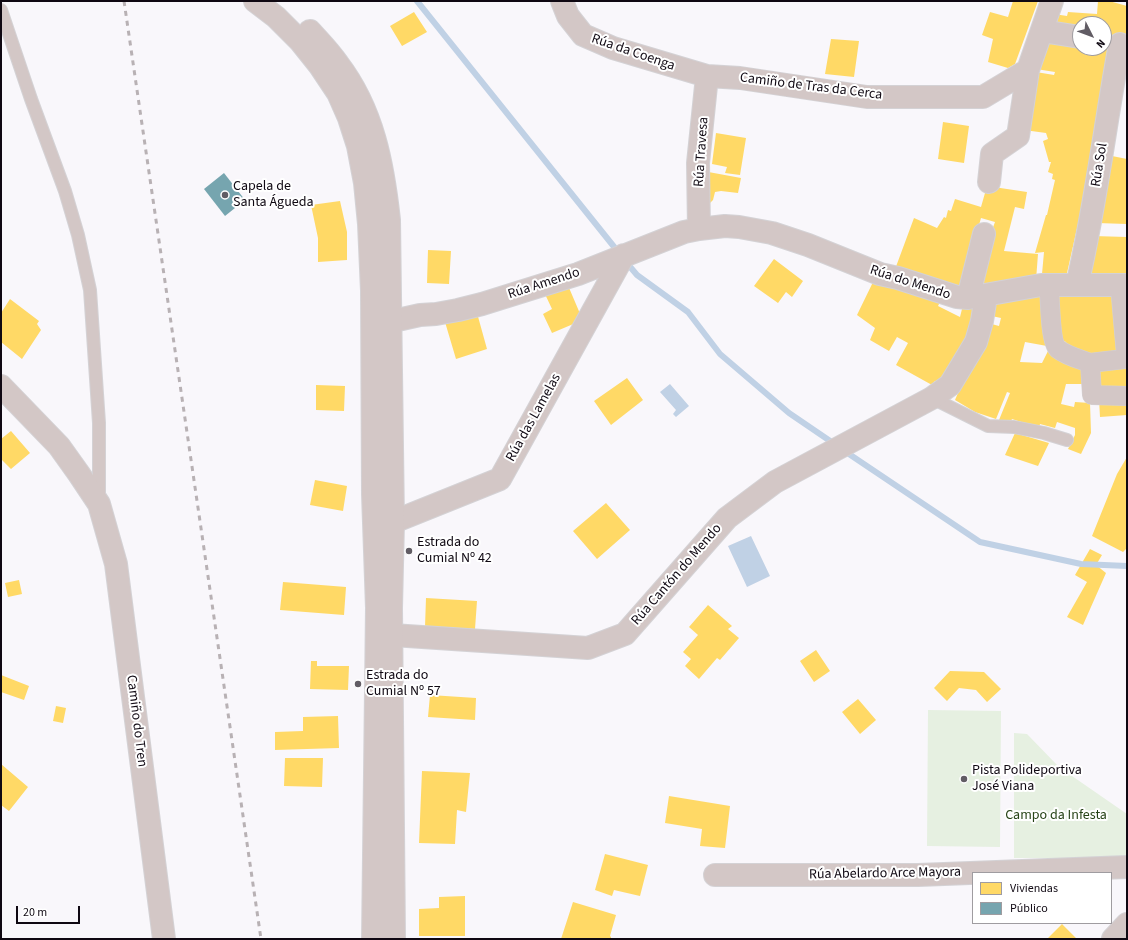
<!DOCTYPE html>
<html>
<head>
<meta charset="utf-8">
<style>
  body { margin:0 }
  #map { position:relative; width:1128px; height:940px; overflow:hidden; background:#f9f7fb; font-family:"Source Sans 3",sans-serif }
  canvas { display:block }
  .frame { position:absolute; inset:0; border:2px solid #0f0812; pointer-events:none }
  .legend { position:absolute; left:972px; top:872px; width:140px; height:52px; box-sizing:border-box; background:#fff; border:1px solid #9f9ca0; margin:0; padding:5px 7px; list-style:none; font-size:12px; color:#0f0812 }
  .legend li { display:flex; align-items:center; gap:8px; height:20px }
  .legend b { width:20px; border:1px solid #9f9ca0 }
  .north { position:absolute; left:1072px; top:16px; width:40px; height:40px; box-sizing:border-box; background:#fff; border:1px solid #9f9ca0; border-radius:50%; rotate:132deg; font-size:11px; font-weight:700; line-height:16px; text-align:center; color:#0f0812 }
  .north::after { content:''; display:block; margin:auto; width:14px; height:18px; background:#615c64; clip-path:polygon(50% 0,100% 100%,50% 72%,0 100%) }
  .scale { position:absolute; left:16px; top:906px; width:64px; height:18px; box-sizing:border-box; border:2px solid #0f0812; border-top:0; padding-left:5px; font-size:12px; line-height:14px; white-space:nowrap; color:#0f0812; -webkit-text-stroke:3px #fff; paint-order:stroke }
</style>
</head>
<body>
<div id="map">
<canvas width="1128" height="940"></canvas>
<div class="frame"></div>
<ul class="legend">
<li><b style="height:11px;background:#ffd966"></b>Viviendas</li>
<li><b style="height:11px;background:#76a5af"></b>Público</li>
</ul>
<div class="north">N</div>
<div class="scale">20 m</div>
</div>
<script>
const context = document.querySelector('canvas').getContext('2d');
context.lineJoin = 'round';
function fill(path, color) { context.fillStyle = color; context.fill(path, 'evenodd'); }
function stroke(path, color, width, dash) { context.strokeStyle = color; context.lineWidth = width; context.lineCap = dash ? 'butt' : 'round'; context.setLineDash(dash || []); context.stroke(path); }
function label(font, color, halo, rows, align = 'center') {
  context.font = font + ' "Source Sans 3",sans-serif'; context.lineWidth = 4; context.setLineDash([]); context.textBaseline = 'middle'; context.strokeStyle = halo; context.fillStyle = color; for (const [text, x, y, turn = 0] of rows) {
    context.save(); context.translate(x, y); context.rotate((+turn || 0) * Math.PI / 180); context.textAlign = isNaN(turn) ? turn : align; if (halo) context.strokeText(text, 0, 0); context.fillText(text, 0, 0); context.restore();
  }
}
fill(new Path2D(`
  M928,710L1001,711L1000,847L927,846Z
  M1014,733L1027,734L1059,767L1127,814V858H1014Z`), '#e6f0e1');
fill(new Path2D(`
  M670,384L689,406L676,417L673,414L676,410L660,392Z
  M751,536L770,576L747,587L728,546Z`), '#c0d1e5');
fill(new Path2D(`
  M1013,1H1038L1015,64L1008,68L988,62L993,39L982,35L990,12L1008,17Z
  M1098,1H1109L1127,6V38L1104,34V24H1080V31L1049,27L1054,14L1067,16L1068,12L1097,14Z
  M414,12L427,32L402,46L390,26Z
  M831,39L859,41L854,77L825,74Z
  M1046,40L1080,45V48H1108L1099,112L1082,206L1067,273L1064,276L1042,274L1044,252L1035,253L1046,215H1047L1055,180L1052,179L1053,174L1048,172L1051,162H1049L1043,141L1048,139L1046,133L1024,130L1036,72L1054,75L1055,72L1036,69Z
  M943,122L969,126L964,163L938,159Z
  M716,133L746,138L740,175L725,173L727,167L712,164Z
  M1107,155L1127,159V224L1097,223Z
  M703,171L741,178L738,193L721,191L715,192L713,200L705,208Z
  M987,186L1027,192L1024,209L1015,207L1004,251L1038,254L1036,280L973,288L984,252L995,222L981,218L973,246L957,292L894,272L914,218L937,228L944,217L946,218L948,210L951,211L955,199L981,207Z
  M340,201L347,232V260L318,262V238L311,205Z
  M1093,236L1127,237V282H1082Z
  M428,250L451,251L449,284L427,283Z
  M774,259L803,281L792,297L786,292L778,303L754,286Z
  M874,280L940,302L938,306L960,317L963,305L981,304L975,333L938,384L935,381L932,385L896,365L908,343L897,337L889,351L870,340L875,328L857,315Z
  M567,283L581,316L578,322L552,333L543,314L552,309L544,292Z
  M1054,287L1117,288L1121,354L1094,360L1068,352L1066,342L1063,341L1056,336Z
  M1047,289V346L1025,342L1020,362L1042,363L1048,351L1087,372L1088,384H1066L1061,404L1074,407L1075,402L1090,403L1091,433L1081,454L1068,449L1075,435V428L1057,422L1055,428L1040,424L1039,428L1012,419L1010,424L999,420L1010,393L1007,392L996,419L975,412L955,400L988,323L999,326L1001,318L987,315L991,297Z
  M10,299L39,321L37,324L41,330L22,359L1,342V313Z
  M477,313L487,349L456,359L445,322Z
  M1127,361V392L1094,390L1092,363Z
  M627,378L643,400L611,425L594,401Z
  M316,385L345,386L344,411L316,410Z
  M1127,398V415L1100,417L1099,399Z
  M11,431L30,453L11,469L2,460L1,461V439Z
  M1015,433L1049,443L1038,466L1005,455Z
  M1127,457V544L1126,549L1123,552L1092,536L1117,474Z
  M315,480L347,486L343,511L310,505Z
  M606,503L630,530L597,559L573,531Z
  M1090,549L1102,555L1096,565L1106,573L1083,625L1067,617L1087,582L1075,575Z
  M19,580L22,594L8,597L5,583Z
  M283,582L346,587L344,615L280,610Z
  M426,598L477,601L475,629L425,627Z
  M708,605L732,626L728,629L739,638L720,660L717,658L699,679L685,666L691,659L683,652L698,635L689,627Z
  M816,650L830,671L814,682L800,661Z
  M311,661H317V666H349L348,690L310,689Z
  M950,671L984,672L1001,689L987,702L976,690L959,688L947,701L934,688Z
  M1,675L29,686L24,700L1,692Z
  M430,695L476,698L475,720L428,717Z
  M858,699L876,720L860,734L842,712Z
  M56,706L66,708L63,723L53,721Z
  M338,716L339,748L275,750V732L303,731V717Z
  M285,758H323L322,787L284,786Z
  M1,764L28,787L9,811L1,805Z
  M422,771L470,773L466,812L457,810L455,844L419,843Z
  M669,796L730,806L725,848L700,846L702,829L665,823Z
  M605,854L648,865L640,896L614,890L612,896L595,890Z
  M465,896V936H419V909L439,908V897Z
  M573,902L616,915L610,936L611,937V939H561Z
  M1062,924L1077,939H1047Z`), '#ffd966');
fill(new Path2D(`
  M224,173L245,200L225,216L204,189Z`), '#76a5af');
stroke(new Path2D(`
  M417,1L619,253
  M626,262L637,275L688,312L720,354L789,413L836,445
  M843,450L980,542L1081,564L1127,566`), '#c0d1e5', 6);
const service = new Path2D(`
  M1,10L31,99L65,191L78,235L90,290L99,423V500
  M932,398L988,426L1014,427L1044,433L1067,440`);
const pedestrian = new Path2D(`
  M1049,285C1050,298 1050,342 1058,349C1067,356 1079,359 1090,363L1092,395L1127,396
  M1090,363L1124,359L1126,354L1120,285`);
const minor = new Path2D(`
  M562,1L568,16L583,35L613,48L707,76L740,78L867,97H983L1028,70L1052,1
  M1042,31L1080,37
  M989,182L992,154L1018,136L1028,70
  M699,229L698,163L707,76
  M1077,285C1096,205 1105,124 1120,44
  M968,298L984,234
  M384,323L420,315L436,314L458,310L482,304L578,274L684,232L699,229L725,226L739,227L772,233L808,245L880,274L898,278L957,297L968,298L1041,285H1127
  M1,386L59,446L79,474L99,504L116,564L164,939
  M393,522L500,479L624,255
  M392,635L588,648L625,634L727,518L775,482L932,398L950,385L976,342L982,321L986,296
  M715,875H918L1127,867
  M1113,939L1127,924`);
const tertiary = new Path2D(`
  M255,1L276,17L300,41L320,66L338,93L349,118L358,146L365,183L369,224L372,291L373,494L377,608L373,939
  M310,31C320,42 330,52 338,64C373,110 383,164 389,220L393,522L391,608L394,939`);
stroke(service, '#d4d2d5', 14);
stroke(pedestrian, '#d4d2d5', 20);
stroke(minor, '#d4d2d5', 24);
stroke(tertiary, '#d4d2d5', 24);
stroke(service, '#d3c7c6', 12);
stroke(pedestrian, '#d3c7c6', 19);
stroke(minor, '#d3c7c6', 22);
stroke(tertiary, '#d3c7c6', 22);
stroke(new Path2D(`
  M124,1L261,939`), '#b8b1b4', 3, [5, 5]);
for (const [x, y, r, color] of [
  [225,195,4,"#615c64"],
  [409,551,4,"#615c64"],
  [358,684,4,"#615c64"],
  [964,779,4,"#615c64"]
]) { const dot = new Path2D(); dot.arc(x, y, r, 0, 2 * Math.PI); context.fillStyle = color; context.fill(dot); stroke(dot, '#fff', 1.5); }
label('14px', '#0f0812', '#fff', [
  ["Rúa da Coenga",633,53,19],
  ["Camiño de Tras da Cerca",811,87,7],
  ["Rúa Travesa",702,152,-86],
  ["Rúa Sol",1100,165,-81],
  ["Rúa do Mendo",910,283,18],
  ["Rúa Amendo",544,284,-18],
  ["Rúa das Lamelas",534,418,-61],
  ["Rúa Cantón do Mendo",677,575,-49],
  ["Camiño do Tren",136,721,83],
  ["Rúa Abelardo Arce Mayora",885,874,-1]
]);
label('14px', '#0f0812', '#fff', [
  ["Capela de",233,187],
  ["Santa Águeda",233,203],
  ["Estrada do",417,543],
  ["Cumial Nº 42",417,559],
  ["Estrada do",366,676],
  ["Cumial Nº 57",366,692],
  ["Pista Polideportiva",972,771],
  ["José Viana",972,787]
], 'left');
label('14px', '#274317', '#fff', [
  ["Campo da Infesta",1056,816]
]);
</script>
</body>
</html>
